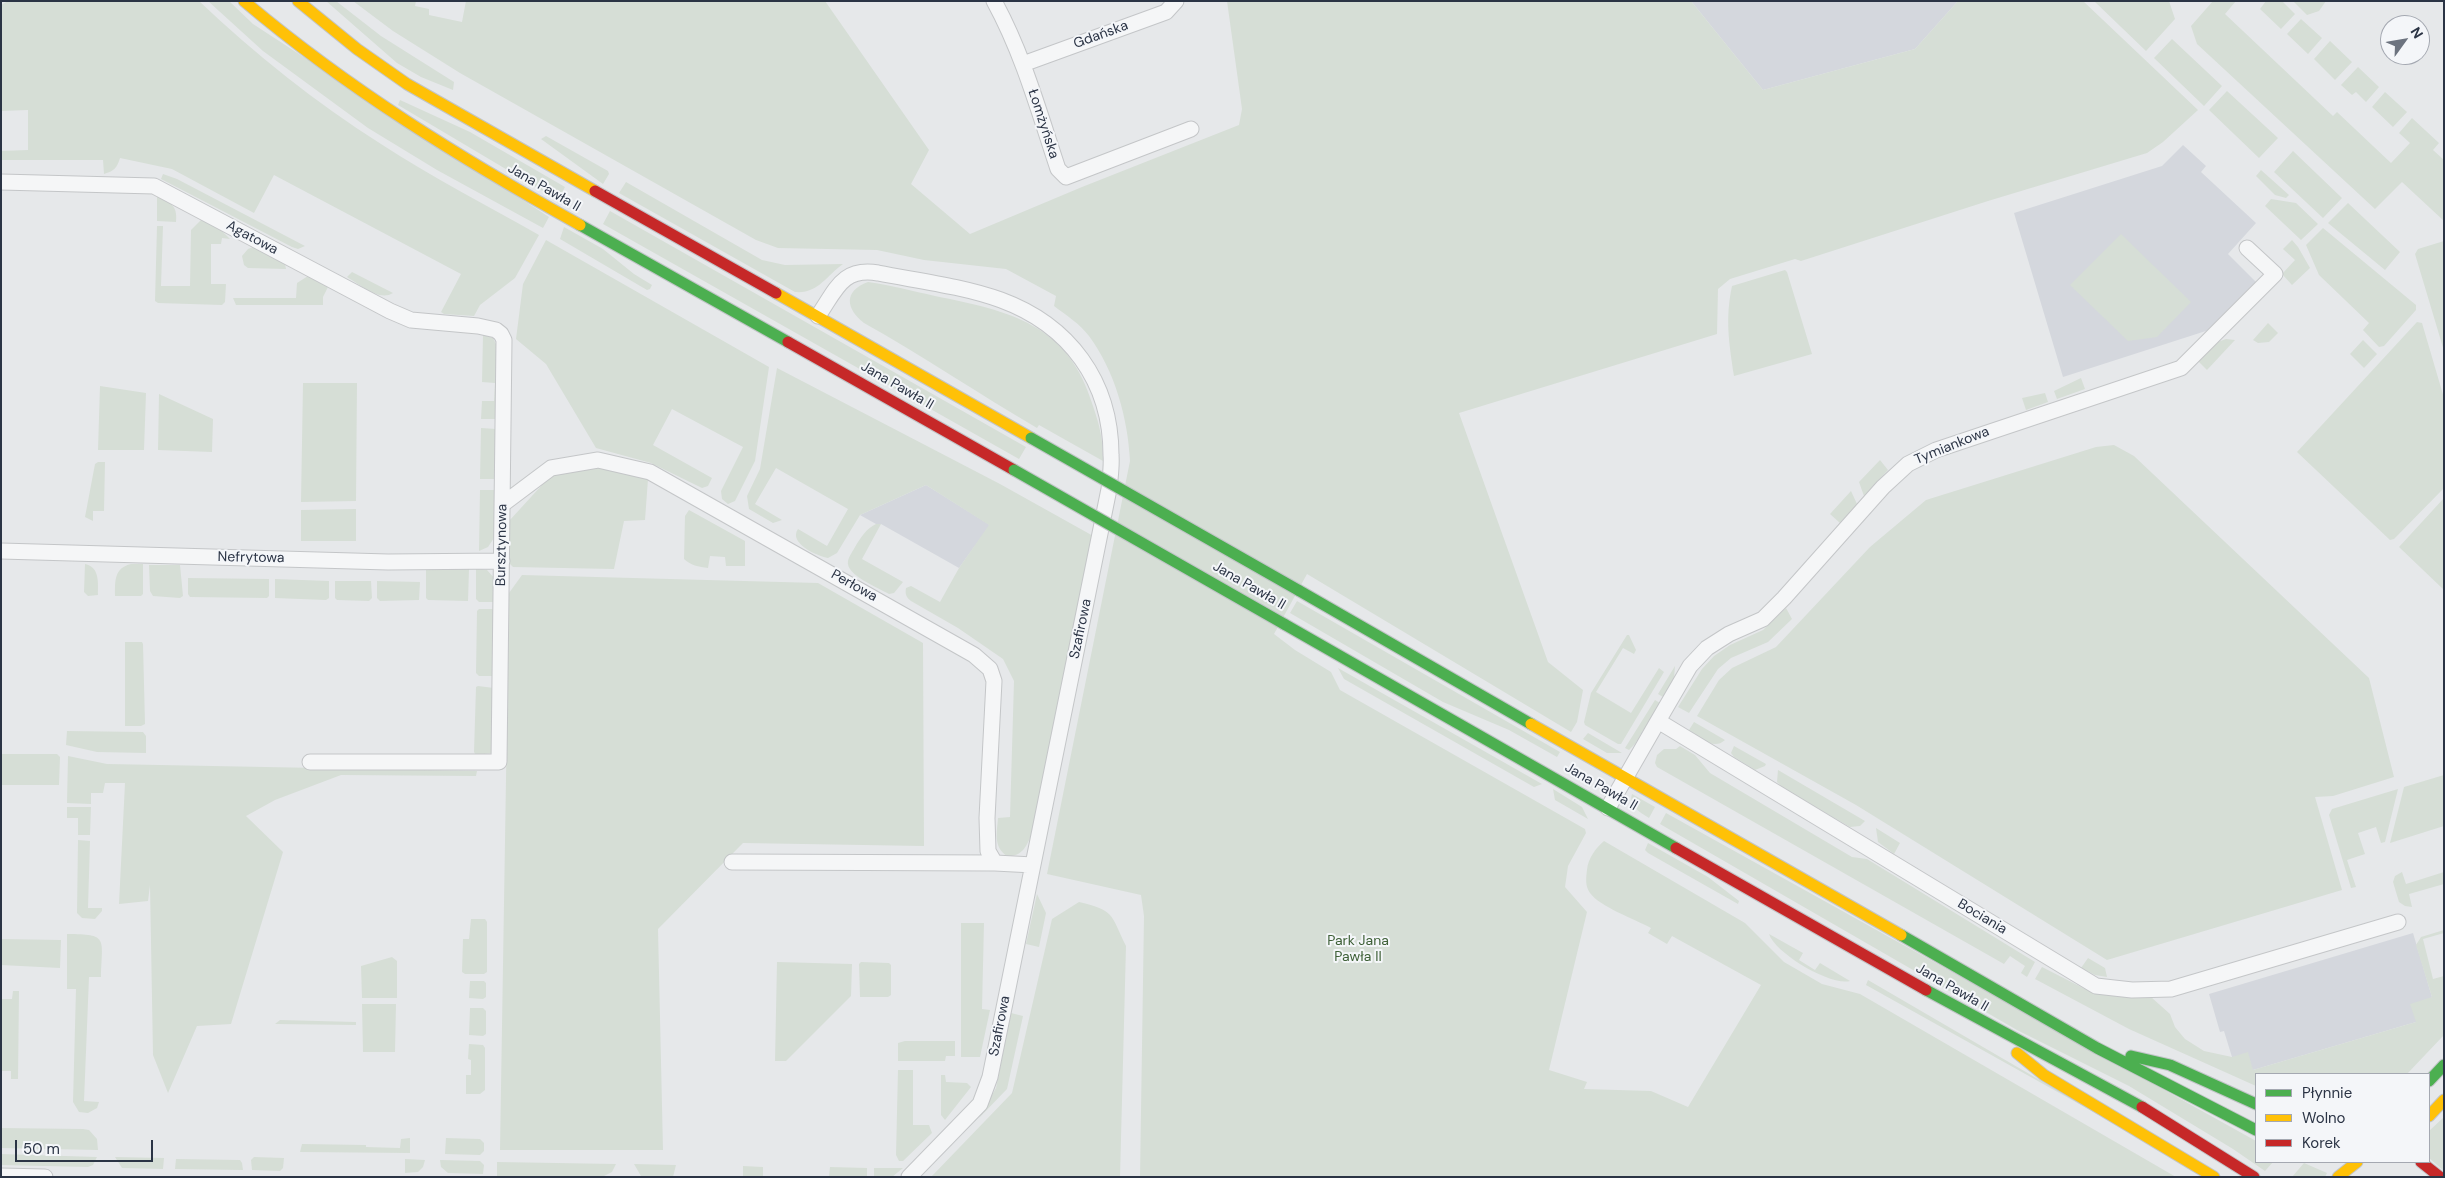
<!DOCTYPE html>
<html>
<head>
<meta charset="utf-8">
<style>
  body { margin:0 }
  #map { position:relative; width:2445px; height:1178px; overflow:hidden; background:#e6e8ea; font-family:"DM Sans",sans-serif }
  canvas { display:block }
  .frame { position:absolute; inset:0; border:2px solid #2b3445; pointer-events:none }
  .legend { position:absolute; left:2255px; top:1073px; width:175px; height:90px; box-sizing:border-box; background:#f4f6f9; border:1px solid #a4a8b1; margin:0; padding:6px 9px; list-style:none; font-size:15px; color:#2b3445 }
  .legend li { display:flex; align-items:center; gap:10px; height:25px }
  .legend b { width:25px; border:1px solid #a4a8b1 }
  .north { position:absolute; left:2380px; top:15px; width:50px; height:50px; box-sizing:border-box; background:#f4f6f9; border:1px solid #a4a8b1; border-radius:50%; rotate:58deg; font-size:14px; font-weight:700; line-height:20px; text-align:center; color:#2b3445 }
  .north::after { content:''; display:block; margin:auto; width:18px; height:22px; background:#6c737f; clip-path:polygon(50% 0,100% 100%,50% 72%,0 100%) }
  .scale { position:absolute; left:15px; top:1140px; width:138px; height:22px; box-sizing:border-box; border:2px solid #2b3445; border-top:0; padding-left:6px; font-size:15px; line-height:18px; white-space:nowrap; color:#2b3445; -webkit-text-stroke:4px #f4f6f9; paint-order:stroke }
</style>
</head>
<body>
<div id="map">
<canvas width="2445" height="1178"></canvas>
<div class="frame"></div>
<ul class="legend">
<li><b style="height:6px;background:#4caf50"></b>Płynnie</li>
<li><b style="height:6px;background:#ffc107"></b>Wolno</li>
<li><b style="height:6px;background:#c62828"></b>Korek</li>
</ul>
<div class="north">N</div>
<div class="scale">50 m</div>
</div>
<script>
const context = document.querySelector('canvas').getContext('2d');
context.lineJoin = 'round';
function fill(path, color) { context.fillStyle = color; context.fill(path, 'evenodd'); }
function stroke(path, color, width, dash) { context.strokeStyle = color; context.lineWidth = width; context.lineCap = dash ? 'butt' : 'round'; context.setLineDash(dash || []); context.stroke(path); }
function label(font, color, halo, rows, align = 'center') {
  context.font = font + ' "DM Sans",sans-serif'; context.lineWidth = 4; context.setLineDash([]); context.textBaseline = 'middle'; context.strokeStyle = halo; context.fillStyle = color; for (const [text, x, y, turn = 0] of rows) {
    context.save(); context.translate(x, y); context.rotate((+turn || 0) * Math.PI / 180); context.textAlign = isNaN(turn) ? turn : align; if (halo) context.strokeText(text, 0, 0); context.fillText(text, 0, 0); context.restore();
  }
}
fill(new Path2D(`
  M1691,1H1958L1915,49L1763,90Z
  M2183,145L2206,166L2201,172L2256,223L2228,254L2257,283L2212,329L2063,377L2014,213L2162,166Z
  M926,485L990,525L959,568L881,524H876L860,515Z
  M2413,933L2432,997L2416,1022L2253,1070L2232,1057L2224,1031L2220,1032L2209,994Z`), '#d4d7dd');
fill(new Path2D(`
  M8,1H199C255,54 316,103 381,144C432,177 486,205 539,235L515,278L480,305L474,316L444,314L441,312L461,274L274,175L254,213L172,169L120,158C117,168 114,171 104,174L103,160H1V151L28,150V110L1,111V5Z
  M208,1H229L253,24L549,217L543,228L437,170L368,128L263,51Z
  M326,1H336L381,36L454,82L453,90L421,77L397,63Z
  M353,1H416L415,6L429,9V15L462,22L466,1H825L929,150L911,184L970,234L1082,187L1239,125L1242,109L1227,1H1691L1763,90L1915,49L1958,1H2083L2198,110L2163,142L2147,153L1988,201L1801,261L1795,259L1730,279L1718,289L1717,334L1459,413L1548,662L1583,690L1577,722L1571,732L1307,574L1274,634L1295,650L1331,672L1340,690L1585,829L1586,833L1568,866L1565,887L1587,912L1549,1070L1587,1082L1584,1089L1651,1091L1688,1107L1761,985L1672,936L1667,944L1648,933L1651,928C1635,919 1600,907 1590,893C1585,886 1586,878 1587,870C1588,858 1596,848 1604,841L1745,923L1784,962L1822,984L1860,994L2176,1177H1140L1144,916L1141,895L1047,874L1130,461C1128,419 1115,371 1089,336C1080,324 1066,315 1054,306L1056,296L1006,269L924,260L877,250L778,248L756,240L460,73L393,31Z
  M2094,1H2169L2175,19L2146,51Z
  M2213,1H2236L2225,14L2333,116L2337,112L2391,163L2410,143L2399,133L2412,118L2439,143L2433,150L2444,160V221L2402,182L2375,209L2197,44L2191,26Z
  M2266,1H2282L2295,14L2281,29L2260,9Z
  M2293,1H2326L2319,11L2307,15Z
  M2301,19L2322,38L2308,54L2287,34Z
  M2172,39L2222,86L2204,106L2154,58Z
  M2330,41L2352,62L2335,80L2314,59Z
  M2358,67L2379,87L2366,102L2356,92L2352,95L2341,85Z
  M2227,91L2278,138L2259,158L2209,110Z
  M2385,92L2407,112L2393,127L2372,107Z
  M400,100L470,132L565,187L558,200L398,105Z
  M546,136L608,171L609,174L603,184L541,139Z
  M2293,151L2342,198L2323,218L2274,172Z
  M2261,170L2289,195L2286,198L2275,195L2256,176Z
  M163,174L177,179L305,246L298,249L292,247L161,179Z
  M626,182L762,260L785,265L843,264C826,276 818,294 795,292L619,193Z
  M157,195C170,203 178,205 176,222L157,221Z
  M2271,199L2296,203L2318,224L2301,240L2265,206Z
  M2348,203L2400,252L2385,270L2328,223Z
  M610,211L1026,447L1019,459L603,224Z
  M201,220L221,230L230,239L222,238L221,244H211V284H226L225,302L222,305L158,303L155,301L157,226H163L161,286H190L191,230Z
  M564,227L603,249L634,274L652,285L650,289L647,290L560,239Z
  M2323,228L2416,305V310L2384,346L2379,347L2363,330L2369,323L2319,275L2306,245Z
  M2121,234L2191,302L2157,337L2128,341L2070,285Z
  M546,240L769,367L755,461L735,501L728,504L722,499L721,491L743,447L672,409L653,445L712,478L708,486L702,488L651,463L596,448L546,364L516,339L523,284Z
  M2292,240L2298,247L2310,268L2292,285L2282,274L2295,260L2283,249Z
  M2444,241V351L2415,254L2418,249Z
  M253,247L285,264L286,269L248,268L244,265L242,256L248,249Z
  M1785,270L1787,272L1812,354L1734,376C1729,343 1725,319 1732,286Z
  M352,272L393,293C379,302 359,284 347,277Z
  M308,276L328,287L323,297V305H236L233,298H296L297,283Z
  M868,282C890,285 913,291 935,296C1010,311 1069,324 1093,406C1100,427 1103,439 1103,461L1039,425L1037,428C979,394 923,356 864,323C846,309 843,291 868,282Z
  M2417,322L2422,323L2444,398V488L2394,539L2390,540L2297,452Z
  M2268,323L2278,333L2269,342L2258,343L2253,340Z
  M483,335L493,338L498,348L496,419H481L482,401H494L495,383L482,382Z
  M2226,339L2235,340L2207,370L2198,361L2215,343Z
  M2363,340L2377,354L2364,368L2350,354Z
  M777,368L1000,484L1095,537L1032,833C1027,846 1022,857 1007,856C993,847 997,832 998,818L1010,817L1014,681L1003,659L958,628L911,601C906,597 905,594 906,588L911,586L940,602L959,568L989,525L926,485L860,515L837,553L828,558C817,556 788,543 798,529L827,546L848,509L776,468L755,504L782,520L773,523L749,509L747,496L760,469Z
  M2081,378L2085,389L2057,399L2054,391Z
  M303,383H357L356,501L301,502Z
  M100,386L146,393L144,450H98Z
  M2045,393L2048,402L2026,410L2022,398Z
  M159,394L213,419L212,452L158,450Z
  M481,428L496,429L495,479H480Z
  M2114,445L2134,456L2369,678L2394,777L2333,796L2315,797L2342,890L2107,960L1856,805L1697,716L1719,680L1732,668L1776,647L1870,547L1926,500L2096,447Z
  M1880,460L1888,470L1864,496L1859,482Z
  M98,462H105L104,511H93V521L85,517L95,464Z
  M600,466L648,479L645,520L624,521L614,569L513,567L508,562L509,521L553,473Z
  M480,490H495L494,538L488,547L479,551Z
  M1851,491L1857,504L1840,523L1830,514Z
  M2444,498V590L2399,547Z
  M356,509V541H301V510Z
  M689,510L745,541V566H726L725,557L710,556L708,568C699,567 690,565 684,559L685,516Z
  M876,524H881L862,559L903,582L894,593L889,594C879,588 845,575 848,561C849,556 853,551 855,547C861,537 866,529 876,524Z
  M85,564C100,567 98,583 98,595L88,596L84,592Z
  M131,564H143V594L141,596H115C115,581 114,568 131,564Z
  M149,565H180L183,596L180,598L153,596L150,591Z
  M426,569H469L468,601L428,600L426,598Z
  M476,569L487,570L496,580V598L493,602H479L476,599Z
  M522,575L818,583L923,643L924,846L743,843L658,929L663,1150H500L509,593Z
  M188,578L269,579V596L267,598L190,597L188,594Z
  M275,579L329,581V598L326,600L275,598Z
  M335,581H371L372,598L369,601L337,600L335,598Z
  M377,581L420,582L419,600L380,601L377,598Z
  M1297,601L1560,752L1557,757L1509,730L1443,702L1290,613Z
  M1786,608L1792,619L1768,642L1731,658L1718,669L1689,713L1678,707L1702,669L1714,656L1730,645L1763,630Z
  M479,609H492L495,611V673L492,676H479L476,673L477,611Z
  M1627,635H1629L1636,650L1634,654L1623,648L1596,692L1631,713L1659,668L1664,672L1621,744H1618L1585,725L1584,722L1591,693Z
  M125,642H142L143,644L145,724L141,726H125Z
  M1675,666L1674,679L1663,697L1658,694Z
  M1338,668L1542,784L1534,787L1344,679Z
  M478,686L494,688L493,753L476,755L474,752L476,687Z
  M1655,700L1660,703L1635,744L1629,750L1625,748Z
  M1694,722L1725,740C1713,751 1700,737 1689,730Z
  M67,731L143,732L146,736V753L97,752L66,745Z
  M1588,733L1622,753H1607L1583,739Z
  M1680,746L1695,755L1710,773L1852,857L1867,859L2035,962L2027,977L2021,973L2025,966L2010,956L2004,964L1657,767L1655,763L1657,755L1664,749H1676Z
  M1734,746L1766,764L1765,766L1755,770L1734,757L1731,753Z
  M1,754H57L60,757L59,785H1Z
  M68,756L107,764L477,771L476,776L341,775L275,800L246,816L283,852L231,1024L197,1026L168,1093L153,1055L150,885L148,901L119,904L125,783H105L103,793H91V804L67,803Z
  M1778,770L1865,821L1860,826L1850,827L1783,788L1777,782Z
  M2444,775V826L2390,843L2404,787Z
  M1553,789L1582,807L1588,819L1555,800Z
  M2398,789L2385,842L2381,843L2376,827L2358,833L2365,854L2347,860L2356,887L2351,888L2329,815L2332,809Z
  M1632,794L1655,807L1649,818C1640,812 1628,806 1632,794Z
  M67,807H91L90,835H78V818H67Z
  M1666,813L2256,1141V1162H2273L2265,1171L2233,1149L2129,1086L2017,1030L1660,824Z
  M1876,828L1900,843L1894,854L1878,842Z
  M78,840L90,841L88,908H102V911L95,919L82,918L77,913Z
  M1648,843L1708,877L1739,901L1738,904L1648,853L1645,850Z
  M2402,872L2406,884L2444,872V884L2409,894L2412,907L2405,906L2399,902L2393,882L2395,876Z
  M1037,894L1046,913L1039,947L1026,944Z
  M1079,902C1115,911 1110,913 1126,946L1120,1177H931L1012,1093L1052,919Z
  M471,919H485L487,922V972L484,974H465L462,972L463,939H469Z
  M961,923H984L982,1009L990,1010L980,1057H961Z
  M2444,930V933L2423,939L2433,979L2444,976V1035L2407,1074H2256V1086L2129,1029L2035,979L2042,967L2089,991L2120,997H2151L2170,1014L2175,1027L2185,1039L2204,1051L2232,1057L2248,1052L2253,1070L2416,1022L2410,1004L2432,997L2416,945L2421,937Z
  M67,934C109,934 102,938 101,977H89L84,1101L99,1102L97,1108L88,1113L79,1112L73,1102L76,989H67Z
  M1769,934L1803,953L1799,960L1815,970L1820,963L1850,981C1830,986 1775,953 1769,934Z
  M1,939L61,940L60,968L1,965Z
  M392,957L397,961V998H362L361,966Z
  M2088,958L2105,968L2107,977L2095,975L2081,968Z
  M777,962L852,964L851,996L786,1061H775Z
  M861,962L889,963L891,965V995L888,997H860L859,964Z
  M1868,980L2122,1128L1866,985Z
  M470,981H484L486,983V997L483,999L469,998Z
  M13,991H19L18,1079H11V1071H1V999H12Z
  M362,1004H396L395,1052H363Z
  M470,1008H483L486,1011V1034L483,1036L469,1035Z
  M1011,1013L1023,1016L1007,1089L979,1118L996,1088Z
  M280,1020L356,1022V1025L275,1024Z
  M905,1041H955V1056H946L945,1061H898V1043Z
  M469,1044L483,1045L485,1048V1090L480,1094H466V1075H471V1060L468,1059Z
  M898,1070H913V1125H929L932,1133L903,1161H899L896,1155Z
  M941,1075H945L946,1082L967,1083L971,1087L945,1120L941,1115Z
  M2444,1117V1171L2429,1158V1131Z
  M1,1128L83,1129L89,1130L97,1139L98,1150L1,1148Z
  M410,1138V1153L300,1152L302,1144L366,1145V1147L400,1148L401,1139Z
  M446,1138L480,1139L484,1143V1151L480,1155L445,1154Z
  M1,1154L97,1157L93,1165L88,1167L1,1165Z
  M115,1157L164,1158L163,1169L122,1168Z
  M254,1157L284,1158L283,1168L280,1171L252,1170L251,1160Z
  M176,1159L240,1160L242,1163L243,1170L175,1169Z
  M405,1159L425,1160L423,1167L418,1172L405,1173Z
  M440,1160L480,1161L484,1165L483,1174L448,1173L441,1167Z
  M497,1162L616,1164L612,1172L604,1176H497Z
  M2304,1163L2327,1173L2325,1177H2292Z
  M634,1164L676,1165L673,1177L641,1176Z
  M743,1166L763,1167V1177H743Z
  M830,1167L867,1168V1177H829Z
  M874,1168H903L892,1177H874Z`), '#d6ded6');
const street = new Path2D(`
  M994,1C1023,54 1039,112 1058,169L1066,177L1191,129
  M1023,64L1166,12L1176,1
  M1,182L154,186L390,311L411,320L478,326L496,330L501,334L504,340L499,762H310
  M818,316C836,290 842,267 878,273C919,281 962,286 1001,300C1069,325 1111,381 1111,455C1112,466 1110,478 1109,489L990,1077L980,1104L909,1177
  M503,504L551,468L598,460L650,472L974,655L990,669L994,681L987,818L988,851L995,863L1033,865
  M1,551L388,562L502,561
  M1658,721L1690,666L1707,648L1729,634L1763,619L1784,598L1883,487L1908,464L1936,450L2181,368L2275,274L2247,248
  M1608,808L1658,721L2096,986L2132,990L2171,989L2398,922
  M732,862L995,863
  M1,1176L45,1177`);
const fast = new Path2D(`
  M580,225L788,342
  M1298,590L1531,724
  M1284,624L1676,848
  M1901,935L2097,1048L2256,1130
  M1926,990L2142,1107
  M2131,1056L2170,1065L2256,1104
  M2429,1081L2444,1065`);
const slow = new Path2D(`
  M244,1C348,89 462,159 580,225
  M298,1L357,49L407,84L595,191
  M776,293L1031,438
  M1531,724L1901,935
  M2017,1053L2044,1075L2214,1177
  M2429,1116L2444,1100
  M2338,1177L2357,1162`);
const jam = new Path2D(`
  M595,191L776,293
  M788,342L1014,470
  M1676,848L1926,990
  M2142,1107L2254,1177
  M2421,1162L2440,1177`);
stroke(street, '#c4c6c8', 17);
stroke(fast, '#c2c5c8', 13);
stroke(slow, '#c2c5c8', 13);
stroke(jam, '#c2c5c8', 13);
stroke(street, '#f5f6f7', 15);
stroke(fast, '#4caf50', 11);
stroke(slow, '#ffc107', 11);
stroke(jam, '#c62828', 11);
const fastBridge = new Path2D(`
  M1031,438L1298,590
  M1014,470L1284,624`);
stroke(fastBridge, '#c2c5c8', 13, []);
stroke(fastBridge, '#4caf50', 11);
label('14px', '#2b3445', '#f4f6f9', [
  ["Gdańska",1101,35,-20],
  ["Łomżyńska",1043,124,72],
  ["Jana Pawła II",544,188,30],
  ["Agatowa",252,238,28],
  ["Jana Pawła II",897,386,30],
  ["Tymiankowa",1952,446,-22],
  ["Bursztynowa",502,545,-89],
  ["Nefrytowa",251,558,1],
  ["Perłowa",854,586,29],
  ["Jana Pawła II",1249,586,30],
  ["Szafirowa",1081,629,-78],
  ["Jana Pawła II",1601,787,30],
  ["Bociania",1982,917,31],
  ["Jana Pawła II",1952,988,30],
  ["Szafirowa",1000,1026,-79]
]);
label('14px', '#3f6138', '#f4f6f9', [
  ["Park Jana",1358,941],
  ["Pawła II",1358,957]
]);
</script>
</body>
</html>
